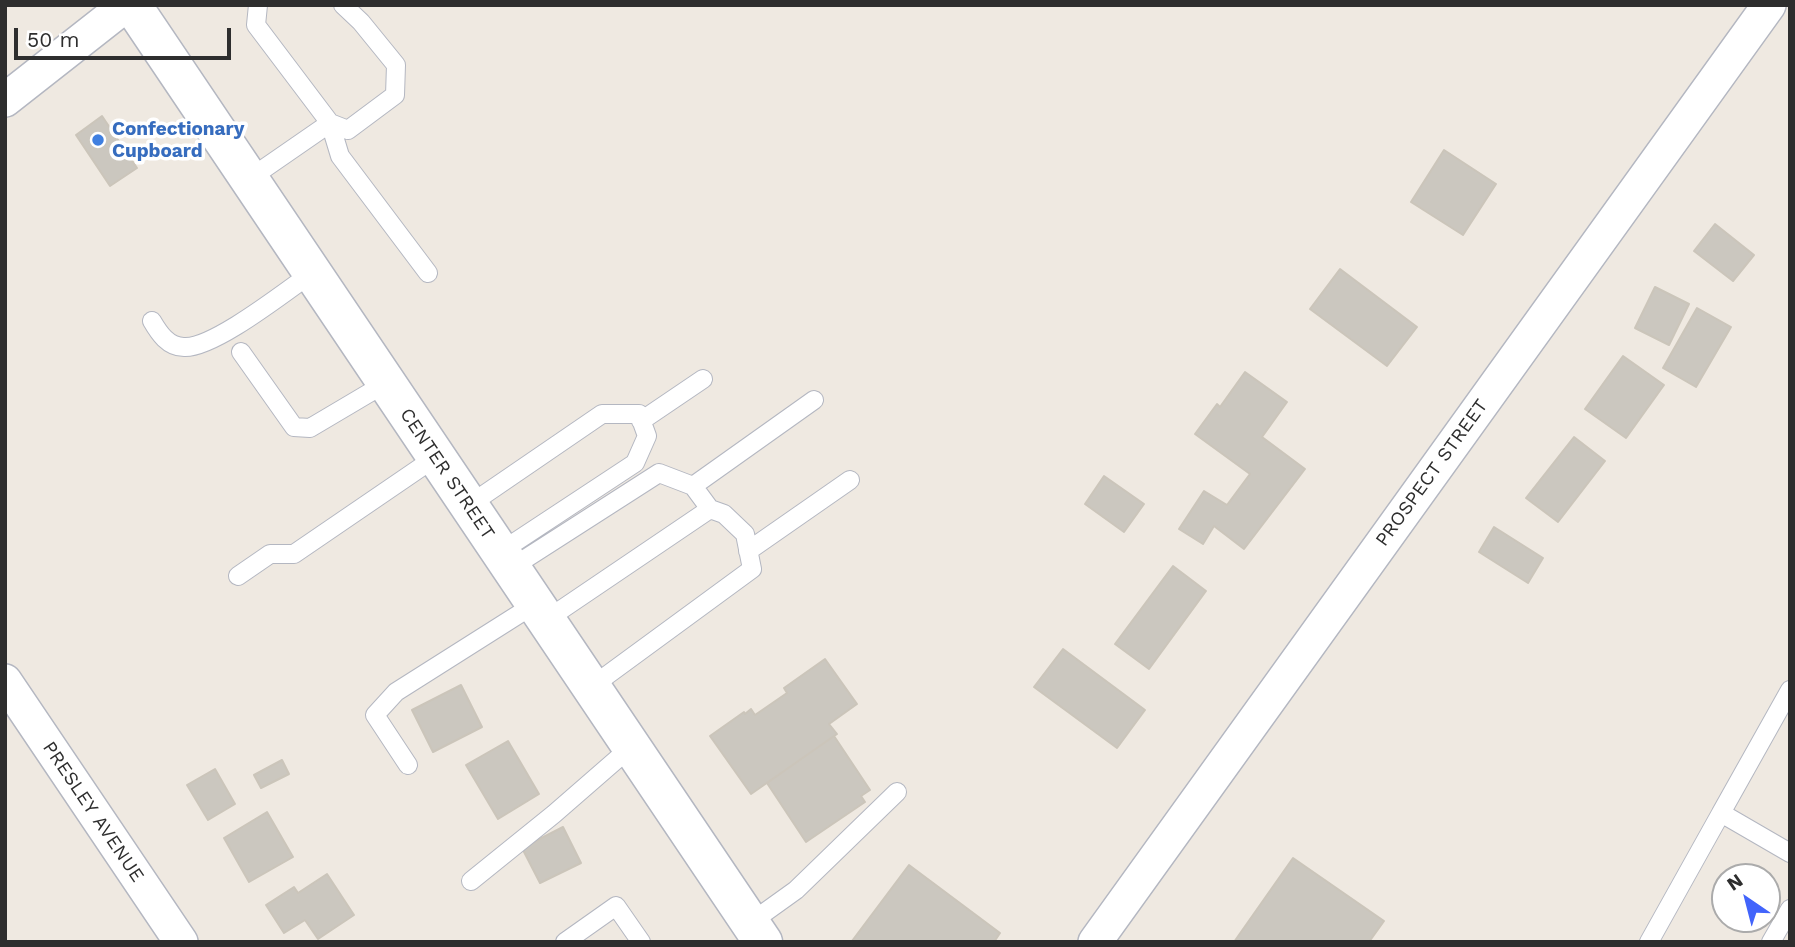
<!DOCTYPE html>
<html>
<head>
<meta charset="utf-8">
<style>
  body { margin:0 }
  #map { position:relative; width:1795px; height:947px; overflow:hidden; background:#efe9e1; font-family:"Work Sans",sans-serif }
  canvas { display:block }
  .frame { position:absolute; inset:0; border:7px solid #2e2e2e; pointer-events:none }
  .north { position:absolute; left:1711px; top:863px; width:70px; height:70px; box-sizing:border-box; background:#fff; border:2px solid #ababab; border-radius:50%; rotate:325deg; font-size:19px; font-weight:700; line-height:28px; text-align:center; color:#2e2e2e }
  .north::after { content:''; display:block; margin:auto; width:24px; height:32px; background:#4264fb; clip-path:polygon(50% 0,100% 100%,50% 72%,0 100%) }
  .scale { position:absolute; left:14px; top:28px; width:217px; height:32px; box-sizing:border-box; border:4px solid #2e2e2e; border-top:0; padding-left:9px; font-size:21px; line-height:24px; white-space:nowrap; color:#2e2e2e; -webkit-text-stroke:5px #fff; paint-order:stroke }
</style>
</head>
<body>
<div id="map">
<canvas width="1795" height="947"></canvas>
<div class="frame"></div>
<div class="north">N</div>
<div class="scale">50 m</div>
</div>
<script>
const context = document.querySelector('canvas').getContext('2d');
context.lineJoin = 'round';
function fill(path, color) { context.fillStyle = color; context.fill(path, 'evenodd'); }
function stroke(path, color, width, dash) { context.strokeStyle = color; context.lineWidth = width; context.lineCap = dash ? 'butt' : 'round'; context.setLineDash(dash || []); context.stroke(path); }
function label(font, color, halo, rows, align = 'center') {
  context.font = font + ' "Work Sans",sans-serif'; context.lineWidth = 7; context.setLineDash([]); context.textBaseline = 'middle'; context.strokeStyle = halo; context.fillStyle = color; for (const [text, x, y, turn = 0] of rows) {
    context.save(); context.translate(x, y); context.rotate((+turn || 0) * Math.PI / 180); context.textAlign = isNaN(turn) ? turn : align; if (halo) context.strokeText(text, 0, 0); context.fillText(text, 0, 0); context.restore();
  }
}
const building = new Path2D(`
  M102,116L137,168L110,186L76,135Z
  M1444,150L1496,184L1463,235L1411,202Z
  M1715,224L1754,255L1733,281L1694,251Z
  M1340,269L1417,327L1387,366L1310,309Z
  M1655,287L1689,304L1669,345L1635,328Z
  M1697,308L1731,327L1696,387L1663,368Z
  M1623,356L1664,385L1626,438L1585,409Z
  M1245,372L1287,402L1262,437L1305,469L1244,549L1214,526L1203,544L1179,529L1204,491L1227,505L1250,474L1195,434L1217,404L1220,407Z
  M1574,437L1605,461L1558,522L1526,498Z
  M1104,476L1144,504L1124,532L1085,504Z
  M1494,527L1543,558L1528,583L1479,552Z
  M1173,566L1206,591L1149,669L1115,644Z
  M1063,649L1145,710L1117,748L1034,687Z
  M825,659L857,704L829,724L837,734L751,794L710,736L744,712L745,714L751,709L755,715L787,693L784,688Z
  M461,685L482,727L433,752L412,710Z
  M834,736L870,790L861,796L865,802L806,842L767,783Z
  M508,741L539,794L498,819L466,765Z
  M282,760L289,774L261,788L254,775Z
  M215,769L235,804L208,820L187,785Z
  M267,812L293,857L249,882L224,838Z
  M563,827L581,863L540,883L522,848Z
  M1293,858L1384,921L1369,942H1234Z
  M909,865L1000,933L994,942L852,941Z
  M327,874L354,915L318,939L305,920L284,933L266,905L294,887L298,893Z`);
fill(building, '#cbc7bf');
stroke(building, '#cbc5ba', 2);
const lane = new Path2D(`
  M258,5L256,25L330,123L340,156L428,273
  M330,123L348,130L395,95L396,65L361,22L343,5
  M249,179L330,123
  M152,321C159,333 168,347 184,347C213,349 286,291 312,273
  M241,352L294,427L310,428L386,383
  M641,421L703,379
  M693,486L814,400
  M469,505L602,414H639L647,436L635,463L500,552
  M748,551L850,480
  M511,568L659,473L693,486L710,509L724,514L745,534L752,569L591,687
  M238,576L270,554H294L436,457
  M546,620L710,509
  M1790,690L1721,813L1790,853
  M408,765L375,715L396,692L535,604
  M471,881L554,814L631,747
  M750,923L796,890L897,792
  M565,942L616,906L641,942
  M1649,942L1721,813
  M1771,942L1790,909`);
const street = new Path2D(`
  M5,100L126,5
  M5,681L181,942
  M1095,942L1769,5`);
const secondary = new Path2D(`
  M132,5L763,942`);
stroke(lane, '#b4b7c1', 20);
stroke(street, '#b4b7c1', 36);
stroke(secondary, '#b4b7c1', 41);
stroke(lane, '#fff', 18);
stroke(street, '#fff', 33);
stroke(secondary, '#fff', 38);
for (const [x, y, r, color] of [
  [98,140,7,"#3f7fe0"]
]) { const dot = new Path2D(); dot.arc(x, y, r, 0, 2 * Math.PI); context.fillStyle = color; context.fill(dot); stroke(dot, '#fff', 2.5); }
label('bold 19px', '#366cbe', '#fff', [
  ["Confectionary",112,129],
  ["Cupboard",112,151]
], 'left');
label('19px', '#2e2e2e', '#fff', [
  ["PROSPECT STREET",1432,473,-54],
  ["CENTER STREET",447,474,56],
  ["PRESLEY AVENUE",93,812,56]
]);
</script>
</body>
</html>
